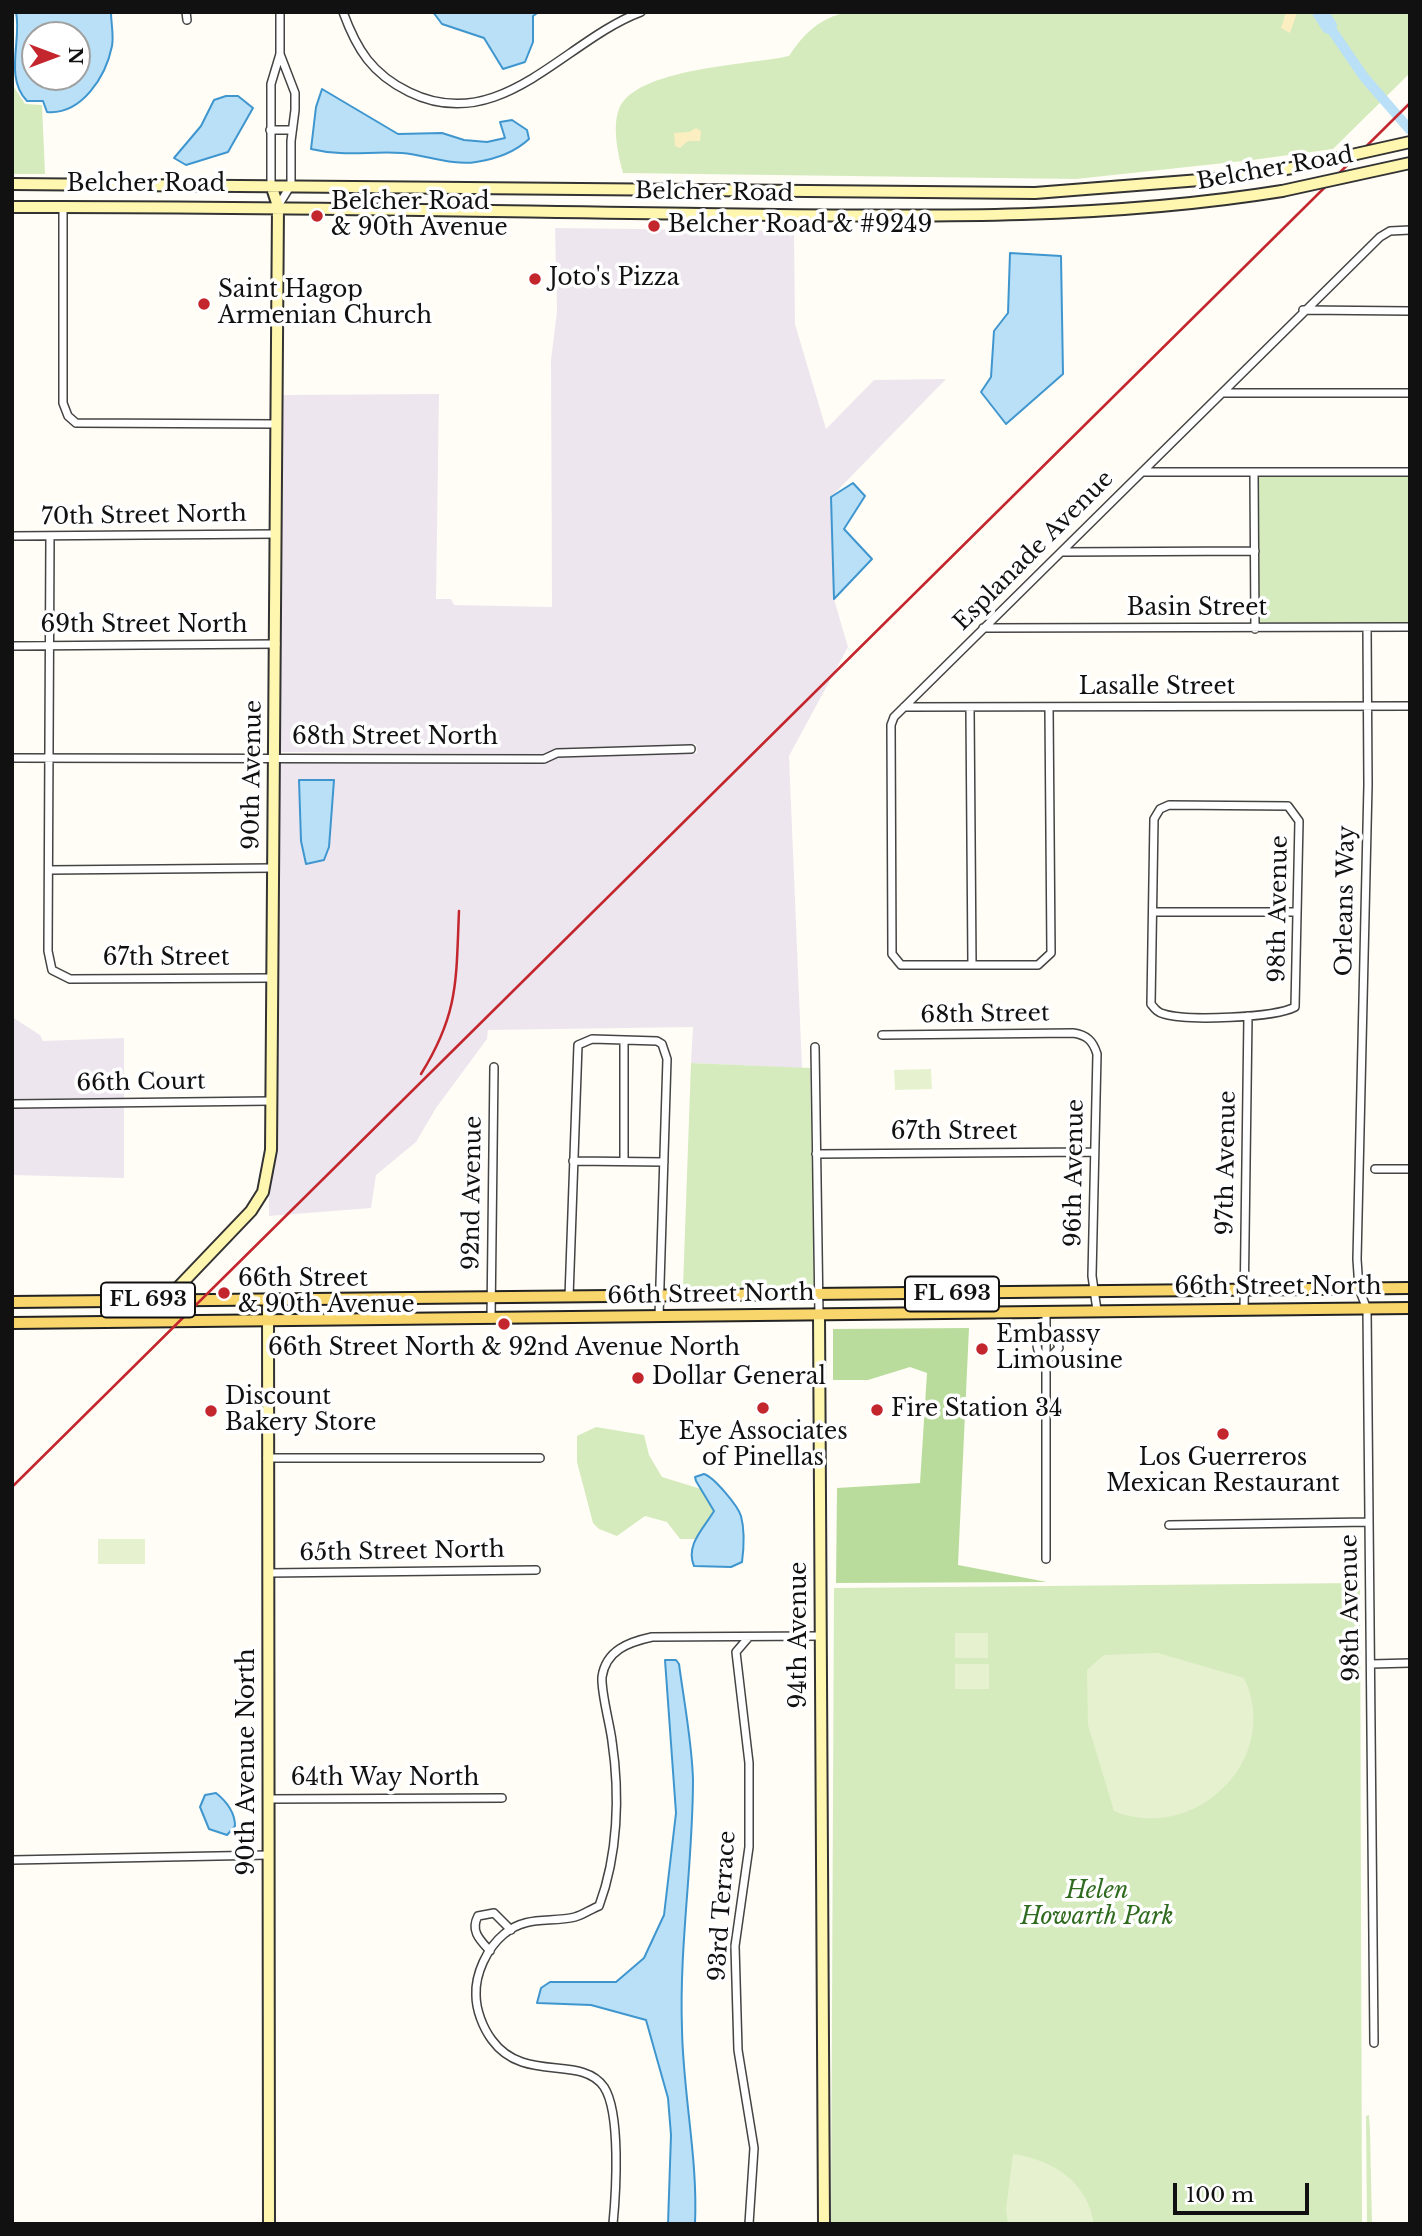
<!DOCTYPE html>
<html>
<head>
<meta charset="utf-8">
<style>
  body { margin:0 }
  #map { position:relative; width:1422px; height:2236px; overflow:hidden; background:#fffdf5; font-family:"Libre Baskerville",serif }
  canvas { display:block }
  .frame { position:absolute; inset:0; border:14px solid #111; pointer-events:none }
  .north { position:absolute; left:21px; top:21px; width:70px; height:70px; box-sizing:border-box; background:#fff; border:2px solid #a0a0a0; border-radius:50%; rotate:90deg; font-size:19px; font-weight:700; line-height:28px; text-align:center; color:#111 }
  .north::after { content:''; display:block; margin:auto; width:24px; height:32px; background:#c4262e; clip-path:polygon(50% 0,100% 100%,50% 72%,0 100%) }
  .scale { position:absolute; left:1173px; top:2183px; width:136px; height:32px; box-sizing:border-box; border:4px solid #111; border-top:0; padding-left:9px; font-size:21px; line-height:24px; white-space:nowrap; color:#111; -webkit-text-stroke:5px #fff; paint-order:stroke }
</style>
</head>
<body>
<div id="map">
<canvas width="1422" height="2236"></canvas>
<div class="frame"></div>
<div class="north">N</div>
<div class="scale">100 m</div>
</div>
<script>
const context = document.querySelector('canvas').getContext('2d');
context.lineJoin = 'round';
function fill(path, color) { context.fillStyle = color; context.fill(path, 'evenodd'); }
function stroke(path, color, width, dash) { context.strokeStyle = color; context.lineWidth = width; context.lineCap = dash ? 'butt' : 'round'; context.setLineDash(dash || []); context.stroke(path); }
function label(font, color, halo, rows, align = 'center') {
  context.font = font + ' "Libre Baskerville",serif'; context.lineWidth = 7; context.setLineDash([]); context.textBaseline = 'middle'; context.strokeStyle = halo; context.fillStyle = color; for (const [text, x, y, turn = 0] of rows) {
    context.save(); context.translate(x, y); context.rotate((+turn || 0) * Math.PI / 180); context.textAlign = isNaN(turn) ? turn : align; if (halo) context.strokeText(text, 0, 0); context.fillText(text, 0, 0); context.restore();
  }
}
fill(new Path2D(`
  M555,228L794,231L795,324L826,429L874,380L946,379L831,497L834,599L848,647L789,756L802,1068L691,1063L693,1027L488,1030L487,1039L436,1108L416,1142L376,1175L371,1208L269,1216V1189L277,1150L279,761L544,763L558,758L697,753L696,744L557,748L543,754L280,752L282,395L439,394L436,599H451L454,605L552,607L551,360L557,311ZM299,781L334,789L329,847Z
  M12,1017L40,1035L43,1041L124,1038V1098L12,1099Z
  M124,1107V1178L12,1175V1109Z`), '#eee6ef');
fill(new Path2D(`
  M847,12H1410V73L1333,149L1252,160L1076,179L623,173C618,154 612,128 619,109C635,68 749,65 789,56C805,32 819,19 847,12Z
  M12,84L25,104L42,105L45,174H12Z
  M1410,469V629L1251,630V475Z
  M691,1063L810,1068L814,1286L683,1287Z
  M596,1427L644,1435L649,1455L662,1477L701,1489L714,1511L695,1539H680L667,1522L645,1516L617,1536L599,1529L593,1523L577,1462V1436Z
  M1360,1583L1362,2224H831L834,1588Z
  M1369,2115L1370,2130L1372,2224H1367L1366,2116Z`), '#d5ebbd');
fill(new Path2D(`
  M969,1328L958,1565L1047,1582L836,1583L837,1488L920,1483L927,1373L910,1367L868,1380H833V1329Z`), '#b9dc9c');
fill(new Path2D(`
  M1286,12L1297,13L1290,33L1281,28Z
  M696,128L701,131L700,141H688L680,148L675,146L674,133L689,132Z`), '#fbeec1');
fill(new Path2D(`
  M931,1069L932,1089L895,1090L894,1070Z
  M98,1539H145V1564H98Z
  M955,1633H988V1658H955Z
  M1158,1653L1244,1678C1283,1760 1194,1844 1114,1811L1088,1725L1087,1670L1104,1655Z
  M955,1664H989V1689H955Z
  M1013,2154C1053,2160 1087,2181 1094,2224H1008L1006,2209Z`), '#e6f2cf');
const water = new Path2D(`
  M16,12H111C111,23 114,36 112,46C106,76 82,115 47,112L43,101H27C4,77 22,40 16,12ZM77,35V77H35V35Z
  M433,12H539L533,16V42L525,62L503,69L484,38L442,24Z
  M322,89L398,134L442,133L464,140L487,142L505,138L500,122L512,120L527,130L529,139C514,153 496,159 476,162C453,166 426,155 402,153C369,151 344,157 311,149L316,107Z
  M226,96H238L253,108L228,152L186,165L174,158L201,126L214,100Z
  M1010,253L1061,256L1063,374L1006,424L981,392L991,377L994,331L1008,313Z
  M853,483L865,496L844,529L872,559L834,599L831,497Z
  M299,780H334L329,847L324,860L306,864L301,841Z
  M704,1474C714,1477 738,1506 741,1516C745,1531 744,1547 742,1562L731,1567L694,1566C685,1545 704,1528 714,1511L696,1481L695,1477Z
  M665,1660H676L679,1664C684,1702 692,1742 693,1780C693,1863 679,1946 682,2029C683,2094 698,2158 695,2224H668L671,2135L668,2098L646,2020L591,2005L537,2003L541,1988L550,1982H616L644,1958L664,1915L676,1813Z
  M216,1793C226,1801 235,1812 235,1826L227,1835L209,1829L200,1807L205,1795Z`);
fill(water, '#b9e0f7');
stroke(water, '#3f96cf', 2);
stroke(new Path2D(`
  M1329,26L1364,77L1410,130`), '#b9e0f7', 10);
stroke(new Path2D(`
  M1320,12L1329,26`), '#b9e0f7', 16);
const street = new Path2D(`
  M186,12L187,20
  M343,12C357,50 372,74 409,92C500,137 565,40 641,12
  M270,130H292
  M271,185V84L280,54V12
  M63,206V403L68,416L76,423L277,424
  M278,206L291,185V141L295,110V93L280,54
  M1303,310L1410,311
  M1222,393H1410
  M1142,472H1410
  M1254,473L1255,629
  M12,536L276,534
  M50,536L48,951L52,970L70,979L271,978
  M1062,552L1255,551
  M983,628L1410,627
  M1367,628L1368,785L1357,1259L1359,1289L1367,1309L1374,2043
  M12,646L276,644
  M904,707L1410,706
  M1049,708L1051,953L1038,965H901L892,954L891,725L894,717L1380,237L1390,231L1410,230
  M970,709L972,965
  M12,758L544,759L557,753L691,749
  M1169,805L1288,806L1299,821L1295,1007C1274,1018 1187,1021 1164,1014C1158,1013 1155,1009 1151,1004L1154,819L1160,809Z
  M49,870L273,868
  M1153,912H1297
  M882,1035L1073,1033C1087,1035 1093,1041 1097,1054L1092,1276L1097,1310
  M815,1047L819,1315
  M12,1104L271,1101
  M816,1154L1093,1152
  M573,1161L664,1162
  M624,1161V1040
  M1375,1169H1410
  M569,1297L578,1045L592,1039L657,1041L662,1044L667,1059L659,1316
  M1244,1310L1248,1016
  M1046,1311V1559
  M491,1319L494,1067
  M1047,1334L1056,1339L1059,1348L1046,1361C1036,1351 1032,1341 1047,1334Z
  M267,1458H540
  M1169,1525L1369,1522
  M268,1573L536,1570
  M748,1638L736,1652L749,1763V1847L735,1946L738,2050L754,2148L749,2224
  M1371,1664L1410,1663
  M268,1799L502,1798
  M12,1860L269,1855
  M490,1951C480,1940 470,1931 478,1916L494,1913L511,1930
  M613,2224C616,2193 621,2113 604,2087C581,2054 524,2084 492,2040C483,2028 476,2010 476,1995C475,1974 487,1948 504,1934C526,1915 550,1923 575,1917C583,1915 591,1909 599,1906C618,1855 620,1795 612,1741C610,1724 601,1693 602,1677C606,1650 629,1642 652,1637L821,1636`);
const secondary = new Path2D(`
  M12,184L1035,193L1238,177L1298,167
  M12,207C242,206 472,211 702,214C897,216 1090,222 1282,191
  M268,1300L269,2224
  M819,1315L824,2224
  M146,1321L251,1211L263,1192L271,1150L278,206L271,185`);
const primary = new Path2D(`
  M12,1302L1410,1288
  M12,1323L1410,1308`);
stroke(street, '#444', 10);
stroke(secondary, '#333', 14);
stroke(primary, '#222', 14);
stroke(street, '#fff', 7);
stroke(secondary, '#fff6b0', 10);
stroke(primary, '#f9d66b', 10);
stroke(new Path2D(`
  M421,1074C459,1013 456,980 459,911
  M12,1487L1410,103`), '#c4262e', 2.5);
const secondaryBridge = new Path2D(`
  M1298,167L1410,142
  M1282,191L1410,163`);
stroke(secondaryBridge, '#333', 14, []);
stroke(secondaryBridge, '#fff6b0', 10);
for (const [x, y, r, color] of [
  [317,216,7,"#c4262e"],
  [654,226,7,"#c4262e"],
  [535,279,7,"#c4262e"],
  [204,304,7,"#c4262e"],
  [224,1293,7,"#c4262e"],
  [504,1324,7,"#c4262e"],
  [982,1349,7,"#c4262e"],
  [638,1378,7,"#c4262e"],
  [763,1408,7,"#c4262e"],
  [877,1410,7,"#c4262e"],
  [211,1411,7,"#c4262e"],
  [1223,1434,7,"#c4262e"]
]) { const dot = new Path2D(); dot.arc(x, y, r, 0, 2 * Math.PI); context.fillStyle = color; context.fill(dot); stroke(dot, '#fff', 2.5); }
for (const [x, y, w] of [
  [952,1294,94],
  [148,1300,94]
]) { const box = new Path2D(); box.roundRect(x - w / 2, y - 17.5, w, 35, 5); context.fillStyle = '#fff'; context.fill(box); stroke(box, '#111', 2); }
label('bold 21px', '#111', null, [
  ["FL 693",952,1294],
  ["FL 693",148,1300]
]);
label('23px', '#111', '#fff', [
  ["Belcher Road",1275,169,-10],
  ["Belcher Road",146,185],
  ["Belcher Road",714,193,1],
  ["70th Street North",144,516,-1],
  ["Esplanade Avenue",1034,551,-45],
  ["Basin Street",1197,609],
  ["69th Street North",144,626],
  ["Lasalle Street",1157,688],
  ["68th Street North",395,738],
  ["90th Avenue",253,775,-89],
  ["Orleans Way",1346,901,-89],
  ["98th Avenue",1279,909,-89],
  ["67th Street",166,959],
  ["68th Street",985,1015,-1],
  ["66th Court",141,1083,-1],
  ["67th Street",954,1133],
  ["97th Avenue",1227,1163,-89],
  ["96th Avenue",1075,1173,-89],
  ["92nd Avenue",473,1193,-89],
  ["66th Street North",1278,1288],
  ["66th Street North",711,1295,-1],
  ["65th Street North",402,1552,-1],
  ["98th Avenue",1351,1608,-91],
  ["94th Avenue",800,1635,-90],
  ["90th Avenue North",248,1762,-90],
  ["64th Way North",385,1779],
  ["93rd Terrace",723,1906,-86]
]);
label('23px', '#111', '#fff', [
  ["Belcher Road",331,203],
  ["& 90th Avenue",331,229],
  ["Belcher Road & #9249",668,226],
  ["Joto's Pizza",549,279],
  ["Saint Hagop",218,291],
  ["Armenian Church",218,317],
  ["66th Street",238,1280],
  ["& 90th Avenue",238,1306],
  ["Embassy",996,1336],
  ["Limousine",996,1362],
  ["66th Street North & 92nd Avenue North",504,1349,"center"],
  ["Dollar General",652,1378],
  ["Discount",225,1398],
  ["Bakery Store",225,1424],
  ["Fire Station 34",891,1410],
  ["Eye Associates",763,1433,"center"],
  ["of Pinellas",763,1459,"center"],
  ["Los Guerreros",1223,1459,"center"],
  ["Mexican Restaurant",1223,1485,"center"]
], 'left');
label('italic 23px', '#2f6b1f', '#fff', [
  ["Helen",1097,1892],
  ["Howarth Park",1097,1918]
]);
</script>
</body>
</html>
